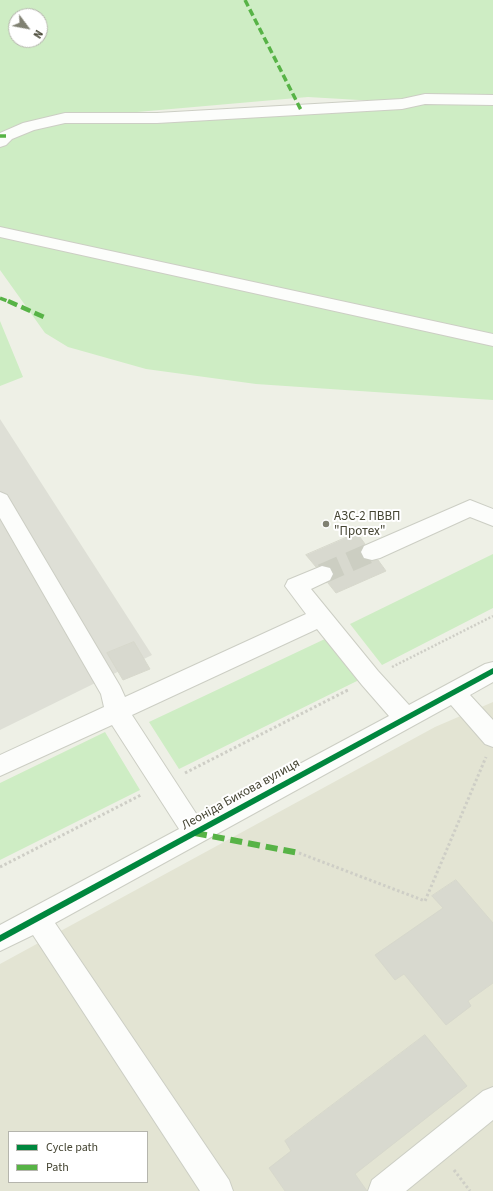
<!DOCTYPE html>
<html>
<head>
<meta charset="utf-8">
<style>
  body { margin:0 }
  #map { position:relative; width:493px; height:1191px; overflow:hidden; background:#eef0e6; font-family:"Source Sans 3",sans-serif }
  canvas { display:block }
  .legend { position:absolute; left:8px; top:1131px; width:140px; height:52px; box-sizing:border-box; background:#fff; border:1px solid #b5b5ad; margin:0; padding:5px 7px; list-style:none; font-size:12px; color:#454533 }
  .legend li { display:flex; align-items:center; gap:8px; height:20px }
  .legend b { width:20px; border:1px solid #b5b5ad }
  .north { position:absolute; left:8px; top:8px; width:40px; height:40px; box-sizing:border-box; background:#fff; border:1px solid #b5b5ad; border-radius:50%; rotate:122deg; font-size:11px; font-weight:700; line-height:16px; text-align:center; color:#454533 }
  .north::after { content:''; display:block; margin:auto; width:14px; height:18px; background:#808172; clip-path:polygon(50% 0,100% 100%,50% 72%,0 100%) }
</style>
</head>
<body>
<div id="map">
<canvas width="493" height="1191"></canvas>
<ul class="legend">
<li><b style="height:5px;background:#00873e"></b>Cycle path</li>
<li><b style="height:5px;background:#57b346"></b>Path</li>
</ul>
<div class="north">N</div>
</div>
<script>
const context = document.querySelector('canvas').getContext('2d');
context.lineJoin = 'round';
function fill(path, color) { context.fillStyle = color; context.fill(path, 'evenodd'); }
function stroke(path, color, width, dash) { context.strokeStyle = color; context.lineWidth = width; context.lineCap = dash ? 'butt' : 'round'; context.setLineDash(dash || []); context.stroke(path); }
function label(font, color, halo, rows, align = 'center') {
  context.font = font + ' "Source Sans 3",sans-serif'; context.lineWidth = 4; context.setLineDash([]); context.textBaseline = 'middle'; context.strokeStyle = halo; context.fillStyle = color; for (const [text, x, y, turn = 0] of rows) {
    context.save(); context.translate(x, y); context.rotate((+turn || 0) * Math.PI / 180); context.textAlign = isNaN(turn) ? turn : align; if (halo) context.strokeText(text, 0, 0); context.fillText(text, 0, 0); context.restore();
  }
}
fill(new Path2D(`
  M493,702V1191H0V964L435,727ZM9,1132H147V1182H9Z`), '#e3e4d3');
fill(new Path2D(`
  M0,0H493V400L256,384L146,369L68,347L45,333L0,270ZM16,16H40V40H16ZM308,97L427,104L158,122L101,121L41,125L46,120Z
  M0,321L23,377L0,386Z
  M493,554V608L382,665L350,624Z
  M327,638L359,680L179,769L149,722Z
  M105,732L140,790L0,860V783Z`), '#ceedc4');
fill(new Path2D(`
  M0,419L152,655L0,730Z`), '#dedfd6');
const building = new Path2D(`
  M357,533L365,544L360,551L363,559L372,561L378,560L386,571L336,593L328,583L331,581L334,575L331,567L322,565L316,567L306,555Z
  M134,642L150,669L123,680L107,653Z
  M456,880L493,923V983L468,1001L471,1006L446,1025L404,974L395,980L375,955L443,908L432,896Z
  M425,1035L467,1086L355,1174L367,1191H285L269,1168L291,1151L285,1141Z`);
fill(building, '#d8d9cf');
stroke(building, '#d7d8cc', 1);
stroke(new Path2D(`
  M322,574L372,552`), '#cccec2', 20, [20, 10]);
const minor = new Path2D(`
  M425,94L493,95V105L425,104L402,109L157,123H65L34,130L12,139L6,145L0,147V133L23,123L65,113H157L402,99Z
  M0,227L493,334V346L0,237Z
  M0,492L7,495L120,686L125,697L306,614L285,586L288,580L322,566L330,568L333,574L330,580L311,589L378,671L409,705L485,664L493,662V682L470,695L493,720V747L485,744L451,705L55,923L229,1180L233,1191H200L33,935L0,951V925L179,829L112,725L0,776V755L104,707L101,694L0,518ZM317,629L362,685L389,716L199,818L132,715Z
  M470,500L493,509V526L470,517L380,558L372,560L364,558L361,552L364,546Z
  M493,1087V1120L406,1191H368L372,1180L483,1091Z`);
stroke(minor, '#cccec4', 2);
stroke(new Path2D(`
  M392,667L493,616
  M346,691L348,690`), '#cecec6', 2.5, [2, 2]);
stroke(new Path2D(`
  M185,773L348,690
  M299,853L425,901L486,757
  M0,867L141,795
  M454,1170L470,1191`), '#cecec6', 3, [2.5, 2.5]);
fill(minor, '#fcfdfb');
stroke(new Path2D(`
  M245,0L301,110
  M0,136H6
  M0,298L10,302`), '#57b346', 3.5, [7, 3.5]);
stroke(new Path2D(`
  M8,301L46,318`), '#57b346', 4.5, [10, 4.5]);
stroke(new Path2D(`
  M195,833L299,853`), '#57b346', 6, [12, 6]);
fill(new Path2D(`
  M493,668V674L0,942V935Z`), '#00873e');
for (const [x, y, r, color] of [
  [326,524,4,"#808172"]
]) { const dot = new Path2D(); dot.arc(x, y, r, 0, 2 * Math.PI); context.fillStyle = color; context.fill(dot); stroke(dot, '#fff', 1.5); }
label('13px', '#454533', '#fff', [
  ["АЗС-2 ПВВП",334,517],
  ["\"Протех\"",334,532]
], 'left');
label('13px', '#454533', '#fff', [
  ["Леоніда Бикова вулиця",241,795,-29]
]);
</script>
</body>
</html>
